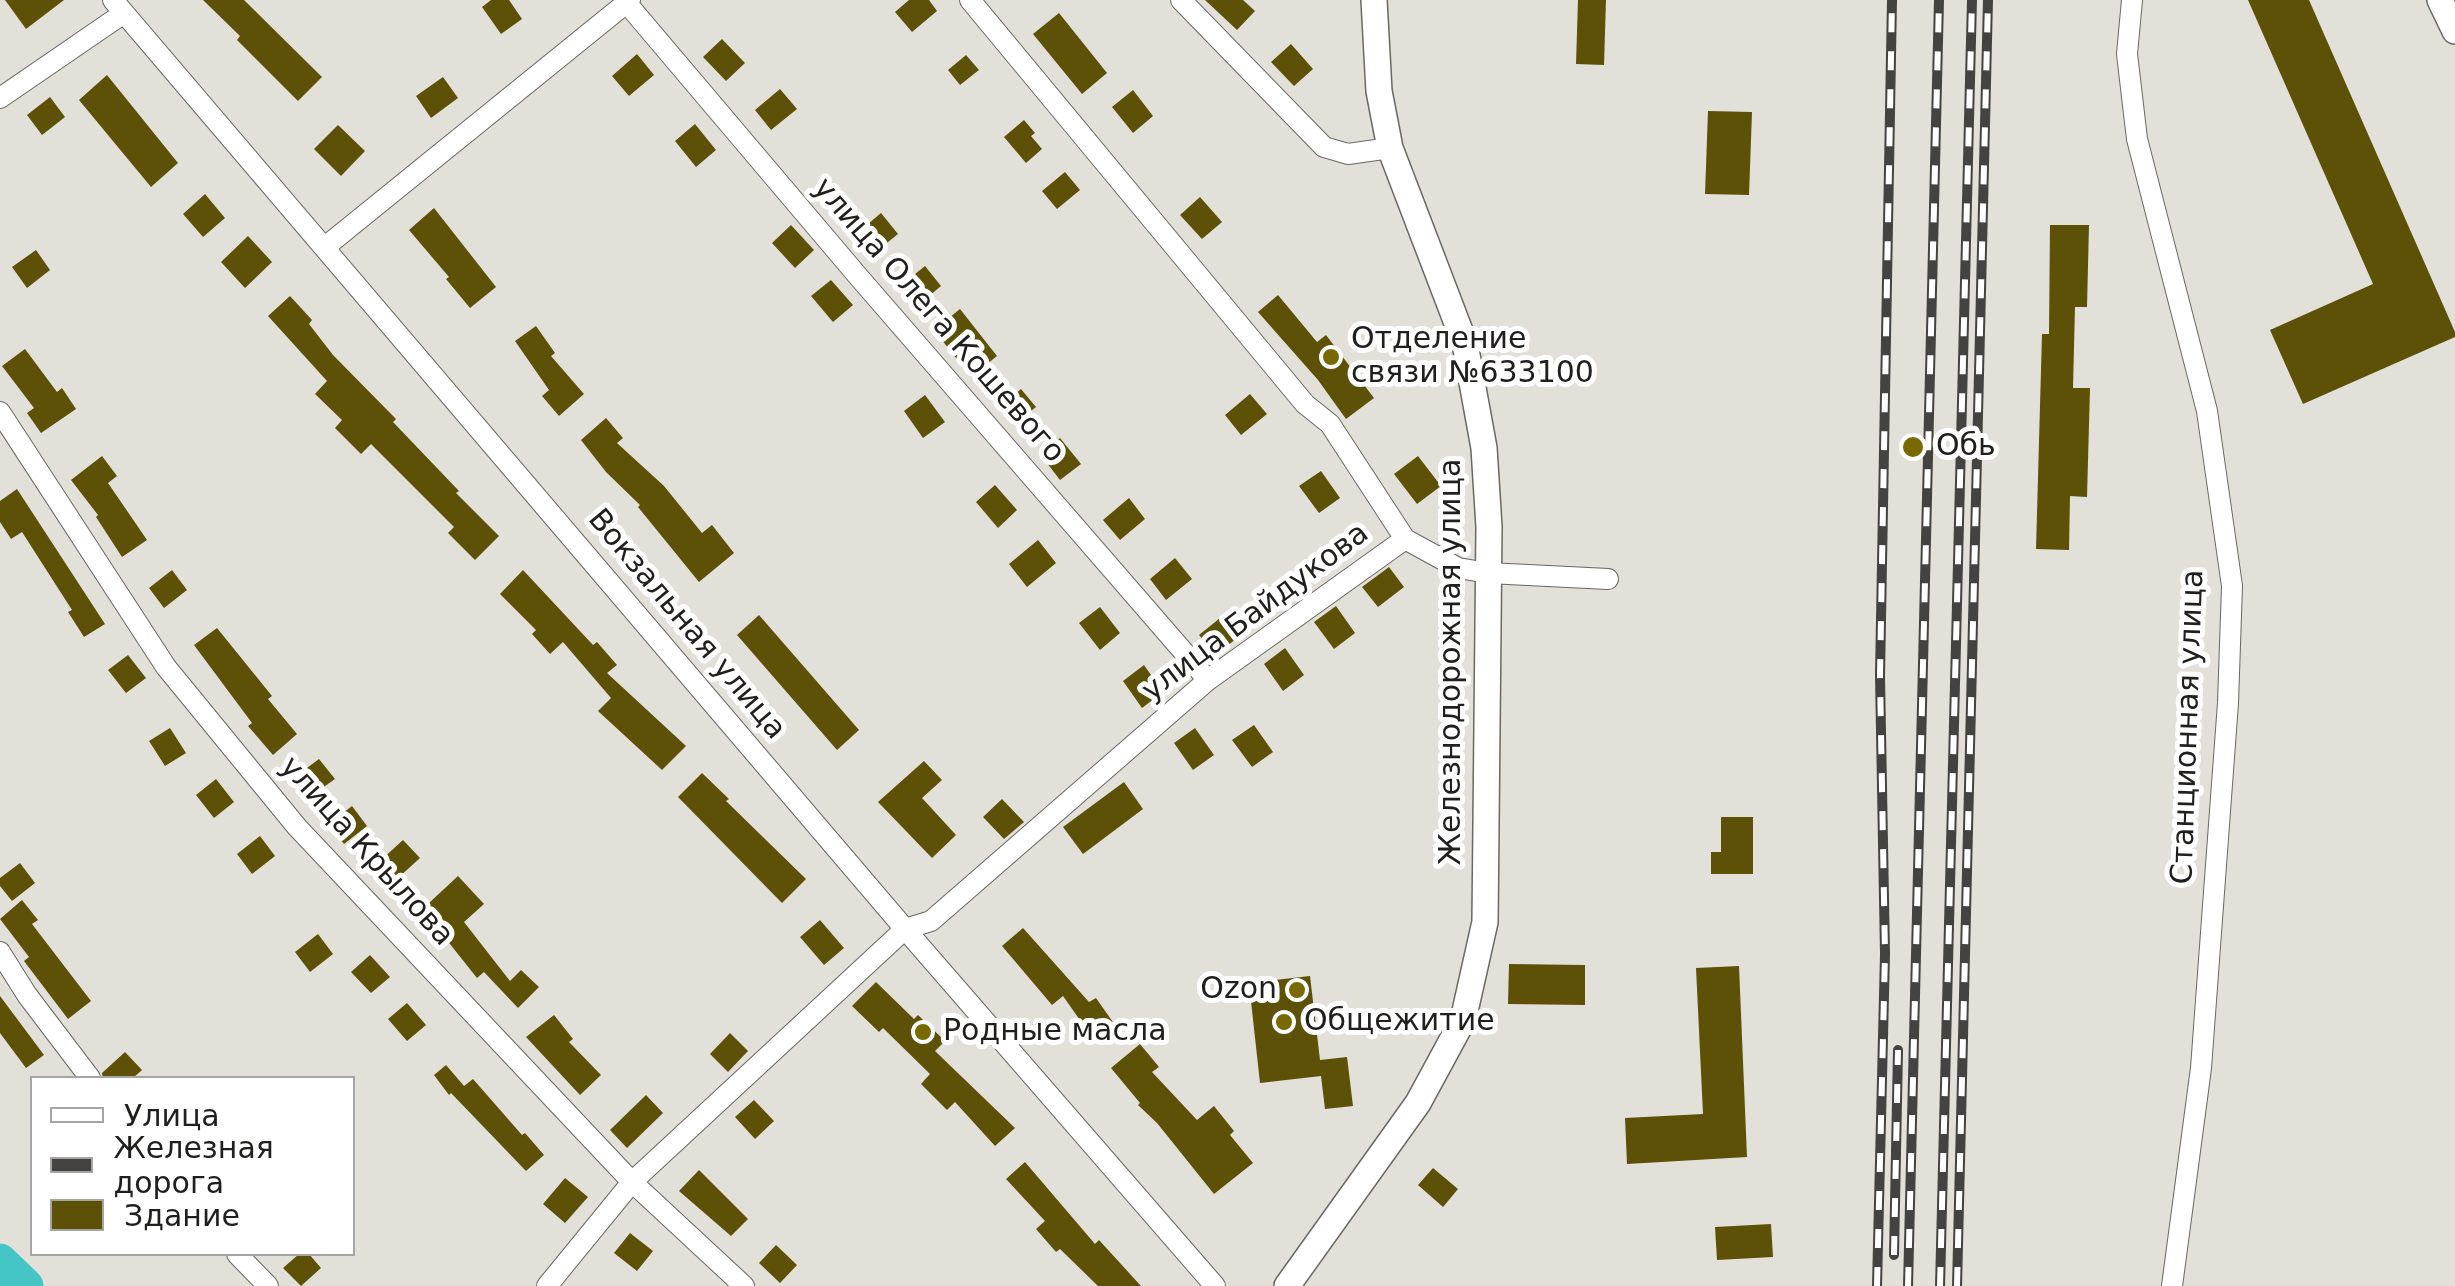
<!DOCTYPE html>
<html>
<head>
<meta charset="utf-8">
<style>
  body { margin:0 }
  #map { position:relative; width:2455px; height:1286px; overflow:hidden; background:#e2e0d9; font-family:"DejaVu Sans",sans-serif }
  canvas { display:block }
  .legend { position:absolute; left:30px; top:1076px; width:325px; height:180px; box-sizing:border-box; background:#fff; border:2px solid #a6a5a5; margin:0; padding:12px 18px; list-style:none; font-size:30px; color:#201f1d }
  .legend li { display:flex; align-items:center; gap:20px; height:50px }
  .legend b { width:50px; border:2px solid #a6a5a5 }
</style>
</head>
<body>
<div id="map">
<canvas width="2455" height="1286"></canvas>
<ul class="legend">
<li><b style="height:12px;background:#fff"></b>Улица</li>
<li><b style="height:12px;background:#454340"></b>Железная дорога</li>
<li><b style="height:28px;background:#5c5106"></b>Здание</li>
</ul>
</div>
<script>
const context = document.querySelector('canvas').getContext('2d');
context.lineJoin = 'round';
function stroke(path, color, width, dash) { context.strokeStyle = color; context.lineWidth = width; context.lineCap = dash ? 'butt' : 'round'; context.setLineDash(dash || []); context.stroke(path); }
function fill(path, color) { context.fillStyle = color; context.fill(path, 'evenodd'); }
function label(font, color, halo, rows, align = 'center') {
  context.font = font + ' "DejaVu Sans",sans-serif'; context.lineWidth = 10; context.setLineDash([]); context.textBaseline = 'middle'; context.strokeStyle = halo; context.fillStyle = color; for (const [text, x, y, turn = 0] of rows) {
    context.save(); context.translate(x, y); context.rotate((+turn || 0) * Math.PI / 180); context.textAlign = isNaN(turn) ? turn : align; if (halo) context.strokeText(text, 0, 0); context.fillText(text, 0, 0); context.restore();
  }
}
stroke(new Path2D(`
  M0,1261L26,1286`), '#46c5c6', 35);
fill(new Path2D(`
  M5,0H64L26,29Z
  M203,0H244L322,77L298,101L237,40L240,36Z
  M491,0H509L522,19L501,34L482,7Z
  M909,0H929L937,11L912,32L895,12Z
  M1205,0H1243L1255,11L1237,30Z
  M1578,0H1606L1604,65L1576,64Z
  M2248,0H2309L2455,332V337L2303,404L2270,330L2373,284Z
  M1059,13L1107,73L1082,94L1033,34Z
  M722,39L745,63L726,81L703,57Z
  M1291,44L1313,69L1294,86L1271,62Z
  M637,54L654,75L629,96L612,76Z
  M966,55L979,70L960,85L948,70Z
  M107,75L178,163L151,187L79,100Z
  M443,77L458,98L431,118L416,96Z
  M780,89L797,109L771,130L755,110Z
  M1133,90L1153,116L1133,133L1112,107Z
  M50,97L65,117L42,135L27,115Z
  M1708,111L1752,112L1749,195L1705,194Z
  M1024,120L1035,133L1031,136L1042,149L1026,163L1004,137Z
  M695,124L716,150L696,167L675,141Z
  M338,125L365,151L341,176L314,149Z
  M1065,172L1080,190L1057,209L1042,191Z
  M205,194L225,218L203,237L183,214Z
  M1200,197L1222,222L1202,239L1180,215Z
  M434,208L496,287L470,308L446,279L449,277L409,230Z
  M881,213L898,234L872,255L856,234Z
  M791,225L814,250L795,268L772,243Z
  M2050,225H2089L2087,307H2075L2073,388H2090L2087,497L2070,496L2069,550L2036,549L2042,334H2049Z
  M248,236L272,262L245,288L221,262Z
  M36,250L50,270L27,288L12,267Z
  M925,266L941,286L916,307L899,287Z
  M831,280L853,305L833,322L811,296Z
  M1278,295L1317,342L1326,335L1374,398L1346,419L1318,380L1258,312Z
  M290,296L312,320L309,324L333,355L396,419L393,422L459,491L456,493L499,536L475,560L448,533L454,527L371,444L361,454L335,428L342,420L315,394L327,381L268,316Z
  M960,309L997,356L971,377L934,330Z
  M536,326L555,353L551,356L584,394L559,416L542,396L549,390L515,341Z
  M25,349L57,392L62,388L76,409L41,433L27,413L34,408L2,366Z
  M1021,389L1036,407L1013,425L999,408Z
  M1250,394L1267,414L1241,435L1225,415Z
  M925,395L945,422L923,438L904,411Z
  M606,418L623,438L617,443L664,486L702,533L712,525L734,553L699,582L638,507L640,505L606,472L581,440Z
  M1060,438L1081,464L1060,480L1040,454Z
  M102,456L117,476L108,483L147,540L122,557L96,517L98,515L71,480Z
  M1418,456L1441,486L1417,504L1394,474Z
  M1321,471L1340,498L1319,513L1299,486Z
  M995,485L1017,510L998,528L976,502Z
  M17,489L105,624L84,637L68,612L72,610L22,532L11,539L0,522V501Z
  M1129,498L1145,519L1120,540L1103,520Z
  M1038,540L1056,563L1027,587L1009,564Z
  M1175,558L1192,579L1166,600L1150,579Z
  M1389,567L1404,587L1378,607L1362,587Z
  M172,570L187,590L164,608L149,588Z
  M523,570L593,645L597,642L617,665L607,673L686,746L662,770L598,711L611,698L563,642L550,654L532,634L536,630L500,594Z
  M1336,606L1355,633L1334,649L1314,622Z
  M1100,607L1120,633L1100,650L1079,623Z
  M1225,614L1242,634L1216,655L1199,635Z
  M759,615L859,730L837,750L737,635Z
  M217,628L272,696L268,699L297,734L273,755L248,726L252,723L194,645Z
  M1285,648L1304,675L1283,691L1264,664Z
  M128,655L146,678L126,693L108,670Z
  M1144,665L1163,692L1142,708L1123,681Z
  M1254,725L1273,752L1252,767L1232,740Z
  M170,728L186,753L165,766L149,741Z
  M1195,728L1214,755L1193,770L1174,743Z
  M319,759L335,779L311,796L296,776Z
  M924,761L942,780L922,798L956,835L932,858L878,802Z
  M702,773L729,799L726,801L806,879L782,903L678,797Z
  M216,779L234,802L214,818L196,795Z
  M1124,782L1143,809L1083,854L1063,827Z
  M1002,799L1024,822L1004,839L983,817Z
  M352,806L367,826L344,844L329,824Z
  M1721,817H1753V874H1711V852H1721Z
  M260,836L275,856L252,874L237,854Z
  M403,840L420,858L387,888L370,870Z
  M20,863L35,883L12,901L0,886V878Z
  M458,876L484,904L464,922L510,981L521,970L539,987L518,1008L484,972L477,978L446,939L440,945L414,917Z
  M22,900L38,920L32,924L91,1001L68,1019L24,961L29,957L0,919Z
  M820,920L844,948L824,965L800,937Z
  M1023,928L1089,1002L1096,998L1115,1025L1094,1040L1063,996L1052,1005L1002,946Z
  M318,934L333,954L310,972L295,952Z
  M370,955L390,977L371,993L351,972Z
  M1509,964L1585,965V1005L1508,1004Z
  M1739,966L1747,1157L1627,1164L1625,1118L1703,1114L1696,968Z
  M1310,976L1320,1060L1347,1057L1353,1106L1325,1109L1321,1076L1260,1083L1249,983Z
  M876,982L914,1019L918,1015L945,1041L935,1051L1015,1128L995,1146L955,1102L947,1110L921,1084L930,1074L883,1028L879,1032L852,1006Z
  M0,996L44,1055L26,1068L0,1033Z
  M407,1003L426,1025L407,1041L388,1019Z
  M554,1015L573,1039L569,1042L601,1075L580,1095L526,1037Z
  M730,1033L748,1051L728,1072L710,1054Z
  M1140,1044L1159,1067L1152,1072L1197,1120L1214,1106L1234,1131L1230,1135L1253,1163L1214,1194L1157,1123L1138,1105L1140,1103L1111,1068Z
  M125,1052L142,1070L133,1078H103L102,1073Z
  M446,1065L464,1086L473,1079L522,1135L525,1133L544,1155L526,1171L451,1093L449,1095L434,1075Z
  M646,1095L663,1113L627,1148L610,1130Z
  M754,1100L774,1121L755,1139L735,1117Z
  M1025,1162L1095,1244L1099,1240L1141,1286H1098L1060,1249L1056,1252L1036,1229L1045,1221L1006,1179Z
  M1433,1168L1458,1189L1443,1207L1418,1185Z
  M699,1170L748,1219L731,1236L679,1191Z
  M565,1178L588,1197L565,1223L543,1204Z
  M1771,1224L1773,1257L1717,1260L1715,1227Z
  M630,1233L653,1251L637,1271L614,1253Z
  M776,1245L797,1265L780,1283L759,1263Z
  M299,1254H309L321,1268L301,1286L283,1268Z`), '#5c5106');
const minor = new Path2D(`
  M113,0L905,929L1215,1286
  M624,0L857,275L1208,680
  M1181,0L1324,147L1348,154L1390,148
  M2132,0L2127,54L2137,139L2207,411L2232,586L2228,703L2201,1068L2172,1286
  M0,98L124,13
  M325,247L630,0
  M0,412L166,667L297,827L632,1182L744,1286
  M1405,539L1458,568L1488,573L1608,579
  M0,952L27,995L90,1078
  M237,1254L268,1286
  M547,1286L632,1182L905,929L931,921L1208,680L1405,539L1330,424L1305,404L970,0`);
const major = new Path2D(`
  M2440,0L2455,31
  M1287,1286L1418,1103L1463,1020L1485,922L1489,527L1484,448L1465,344L1390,148L1379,91L1374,0`);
stroke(minor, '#696862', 22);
stroke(major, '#696862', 28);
stroke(minor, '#fff', 20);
stroke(major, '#fff', 25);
const rail = new Path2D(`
  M1894,1255L1898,1050
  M1877,1286L1885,954L1880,676L1892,0
  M1908,1286L1939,0
  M1940,1286L1972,0
  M1957,1286L1988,0`);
stroke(rail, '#454340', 10);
stroke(rail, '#fff', 6, [19]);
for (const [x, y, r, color] of [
  [1331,357,10,"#786900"],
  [1913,447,12,"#786900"],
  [1297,990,10,"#786900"],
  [1284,1022,10,"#786900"],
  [923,1032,10,"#786900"]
]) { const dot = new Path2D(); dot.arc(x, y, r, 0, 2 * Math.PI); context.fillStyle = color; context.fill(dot); stroke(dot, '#fff', 4); }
label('30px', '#201f1d', '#fff', [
  ["улица Олега Кошевого",938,321,49],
  ["улица Байдукова",1256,613,-37],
  ["Вокзальная улица",686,625,50],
  ["Железнодорожная улица",1452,662,-90],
  ["Станционная улица",2189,727,-88],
  ["улица Крылова",366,852,48]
]);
label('30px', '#201f1d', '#fff', [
  ["Отделение",1351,340],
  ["связи №633100",1351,374],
  ["Обь",1936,447],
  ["Ozon",1277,990,"right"],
  ["Общежитие",1304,1022],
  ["Родные масла",943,1032]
], 'left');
</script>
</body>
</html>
